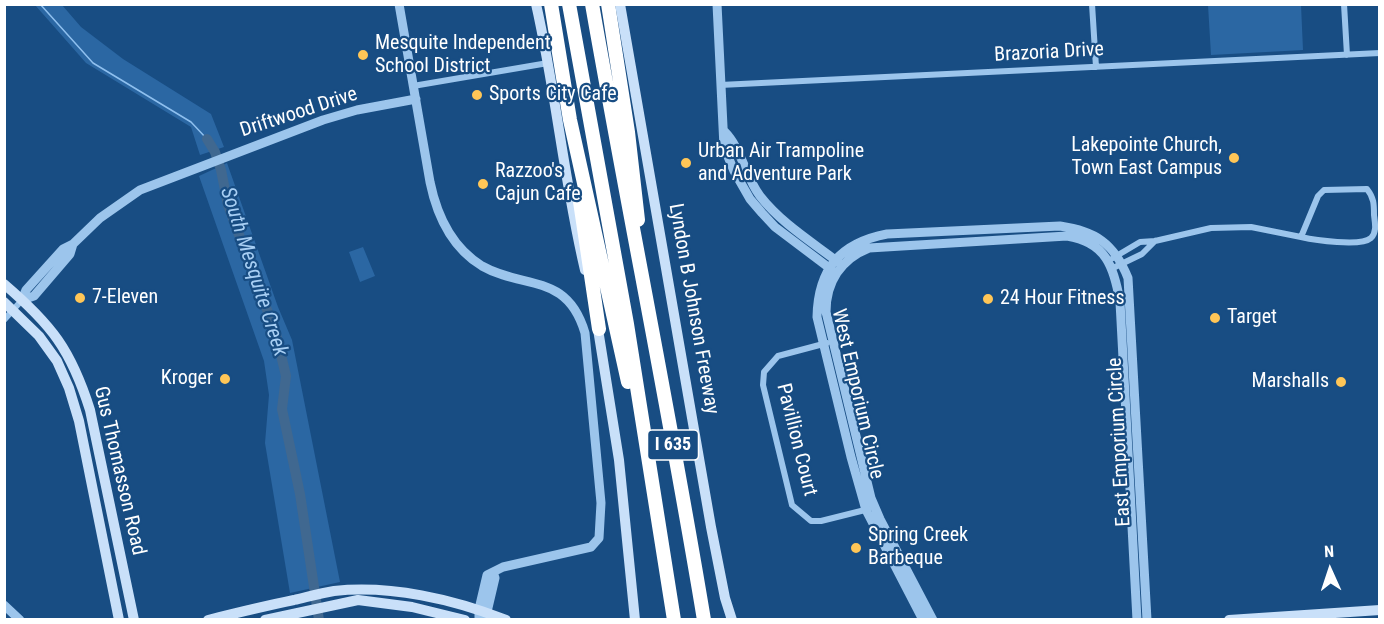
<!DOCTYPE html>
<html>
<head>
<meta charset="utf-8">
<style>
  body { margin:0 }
  #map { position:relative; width:1384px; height:624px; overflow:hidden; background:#184d83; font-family:"Roboto Condensed",sans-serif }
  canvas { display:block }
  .frame { position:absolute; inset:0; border:6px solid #fff; pointer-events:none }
  .north { position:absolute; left:1300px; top:540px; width:60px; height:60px; -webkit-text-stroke:4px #184d83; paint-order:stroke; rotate:357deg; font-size:16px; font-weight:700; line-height:24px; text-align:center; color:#fff }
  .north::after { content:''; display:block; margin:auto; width:21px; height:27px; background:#fff; clip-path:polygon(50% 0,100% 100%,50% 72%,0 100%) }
</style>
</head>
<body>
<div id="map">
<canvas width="1384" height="624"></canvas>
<div class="frame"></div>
<div class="north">N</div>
</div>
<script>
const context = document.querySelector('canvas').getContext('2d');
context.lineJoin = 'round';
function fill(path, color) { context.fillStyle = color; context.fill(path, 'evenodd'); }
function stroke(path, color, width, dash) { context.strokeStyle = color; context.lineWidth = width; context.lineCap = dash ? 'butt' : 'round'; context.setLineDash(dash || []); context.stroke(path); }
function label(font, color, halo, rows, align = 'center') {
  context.font = font + ' "Roboto Condensed",sans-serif'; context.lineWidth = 4.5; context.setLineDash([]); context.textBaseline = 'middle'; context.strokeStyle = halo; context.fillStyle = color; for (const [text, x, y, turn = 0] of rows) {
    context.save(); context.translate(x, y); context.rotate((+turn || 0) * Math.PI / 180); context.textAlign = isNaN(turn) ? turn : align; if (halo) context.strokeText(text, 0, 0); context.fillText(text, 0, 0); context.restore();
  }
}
fill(new Path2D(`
  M35,5H62L81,27L123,59L211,114L224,147L200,155L191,127L86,63Z
  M1208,5H1301L1303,50L1211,55Z
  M227,163L278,307L292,340L340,582L290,593L265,443L269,395L264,361L199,176Z
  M363,247L375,276L360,282L349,252Z`), '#2b67a3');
stroke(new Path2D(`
  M40,4L93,63L191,122L207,139`), '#8fc0ef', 1.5);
stroke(new Path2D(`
  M207,139L215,152L221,170L228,205L276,334L286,376L282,409L300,494L319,620`), '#406890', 10);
stroke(new Path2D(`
  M1092,4L1096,67
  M1344,4L1347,55
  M720,85L1380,53
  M413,86L548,63
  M1367,189C1374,198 1374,204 1374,215C1375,223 1377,232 1371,238C1361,247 1314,240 1301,237L1318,196L1324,190Z
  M1113,258L1140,242L1155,241L1211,228L1251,227L1301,237
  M1113,268L1142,254L1155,241
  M4,320L22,300
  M827,343L778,356L764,372L763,385L792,505L811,521H821L869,509`), '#9cc5ec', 6);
stroke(new Path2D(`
  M399,4L430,182C437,216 451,247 482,266C524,290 567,272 585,333L601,503L599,538L591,547L503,567L487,575L479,609V620
  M717,4L724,147L734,171L750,199L762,213L775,227L832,270
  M724,131C742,149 745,176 760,196C781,223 812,242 838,262
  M22,300L26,290L63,249L73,244L100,218L140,190L323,120L357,110L416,99
  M22,300L34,296L70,254L73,244
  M4,605L20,620
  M483,618L487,612L495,578L493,572
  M923,620L866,510L851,457L817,317C818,269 840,243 887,234L1060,226C1095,231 1114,243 1128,278L1147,620
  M933,620L880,519L871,498L826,312C826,282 841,259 869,248L1067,236C1106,242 1114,267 1120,302L1137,620`), '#9cc5ec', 9);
stroke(new Path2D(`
  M536,4C556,92 564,182 585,270
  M620,4L711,527L725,598L732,620
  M4,284C52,325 71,350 90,410L134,620
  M4,302L39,336L57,361L69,388L79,421L119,620
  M597,323L619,460L635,620
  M208,620C236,613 265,606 294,600C307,597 321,593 334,591C391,585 453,599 506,620
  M265,620L358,600L412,607L465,620
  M1229,620L1380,610`), '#c9e0f9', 10);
stroke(new Path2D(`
  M551,4L570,120L628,382
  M569,4L627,324L674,620
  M592,4C628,210 670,414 704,620
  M608,4L628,132L638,220
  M579,195L599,329`), '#fff', 14);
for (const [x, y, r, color] of [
  [363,55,6,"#ffc657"],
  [477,95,6,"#ffc657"],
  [1234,158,6,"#ffc657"],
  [686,163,6,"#ffc657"],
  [483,184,6,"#ffc657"],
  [80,298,6,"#ffc657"],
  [988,299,6,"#ffc657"],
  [1215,318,6,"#ffc657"],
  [225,379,6,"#ffc657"],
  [1341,382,6,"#ffc657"],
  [856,548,6,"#ffc657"]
]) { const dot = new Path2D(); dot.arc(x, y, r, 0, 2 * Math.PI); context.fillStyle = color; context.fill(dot); stroke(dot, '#184d83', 2); }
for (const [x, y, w] of [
  [673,445,51]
]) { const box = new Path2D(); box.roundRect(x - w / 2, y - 15, w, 30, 4.5); context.fillStyle = '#184d83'; context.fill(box); stroke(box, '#fff', 1.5); }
label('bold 18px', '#fff', null, [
  ["I 635",673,445]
]);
label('20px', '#fff', '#184d83', [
  ["Mesquite Independent",375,44],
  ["School District",375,67],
  ["Sports City Cafe",489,95],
  ["Lakepointe Church,",1222,146,"right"],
  ["Town East Campus",1222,169,"right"],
  ["Urban Air Trampoline",698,152],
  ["and Adventure Park",698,175],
  ["Razzoo's",495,172],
  ["Cajun Cafe",495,195],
  ["7-Eleven",92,298],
  ["24 Hour Fitness",1000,299],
  ["Target",1227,318],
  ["Kroger",213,379,"right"],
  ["Marshalls",1329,382,"right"],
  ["Spring Creek",868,536],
  ["Barbeque",868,559]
], 'left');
label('20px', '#fff', '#184d83', [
  ["Brazoria Drive",1049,53,-3],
  ["Driftwood Drive",299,113,-18],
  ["Lyndon B Johnson Freeway",693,309,80],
  ["West Emporium Circle",857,394,77],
  ["Pavillion Court",796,440,76],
  ["East Emporium Circle",1120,442,-93],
  ["Gus Thomasson Road",119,471,77]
]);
label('italic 21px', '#a8cff4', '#184d83', [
  ["South Mesquite Creek",253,272,72]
]);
</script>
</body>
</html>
